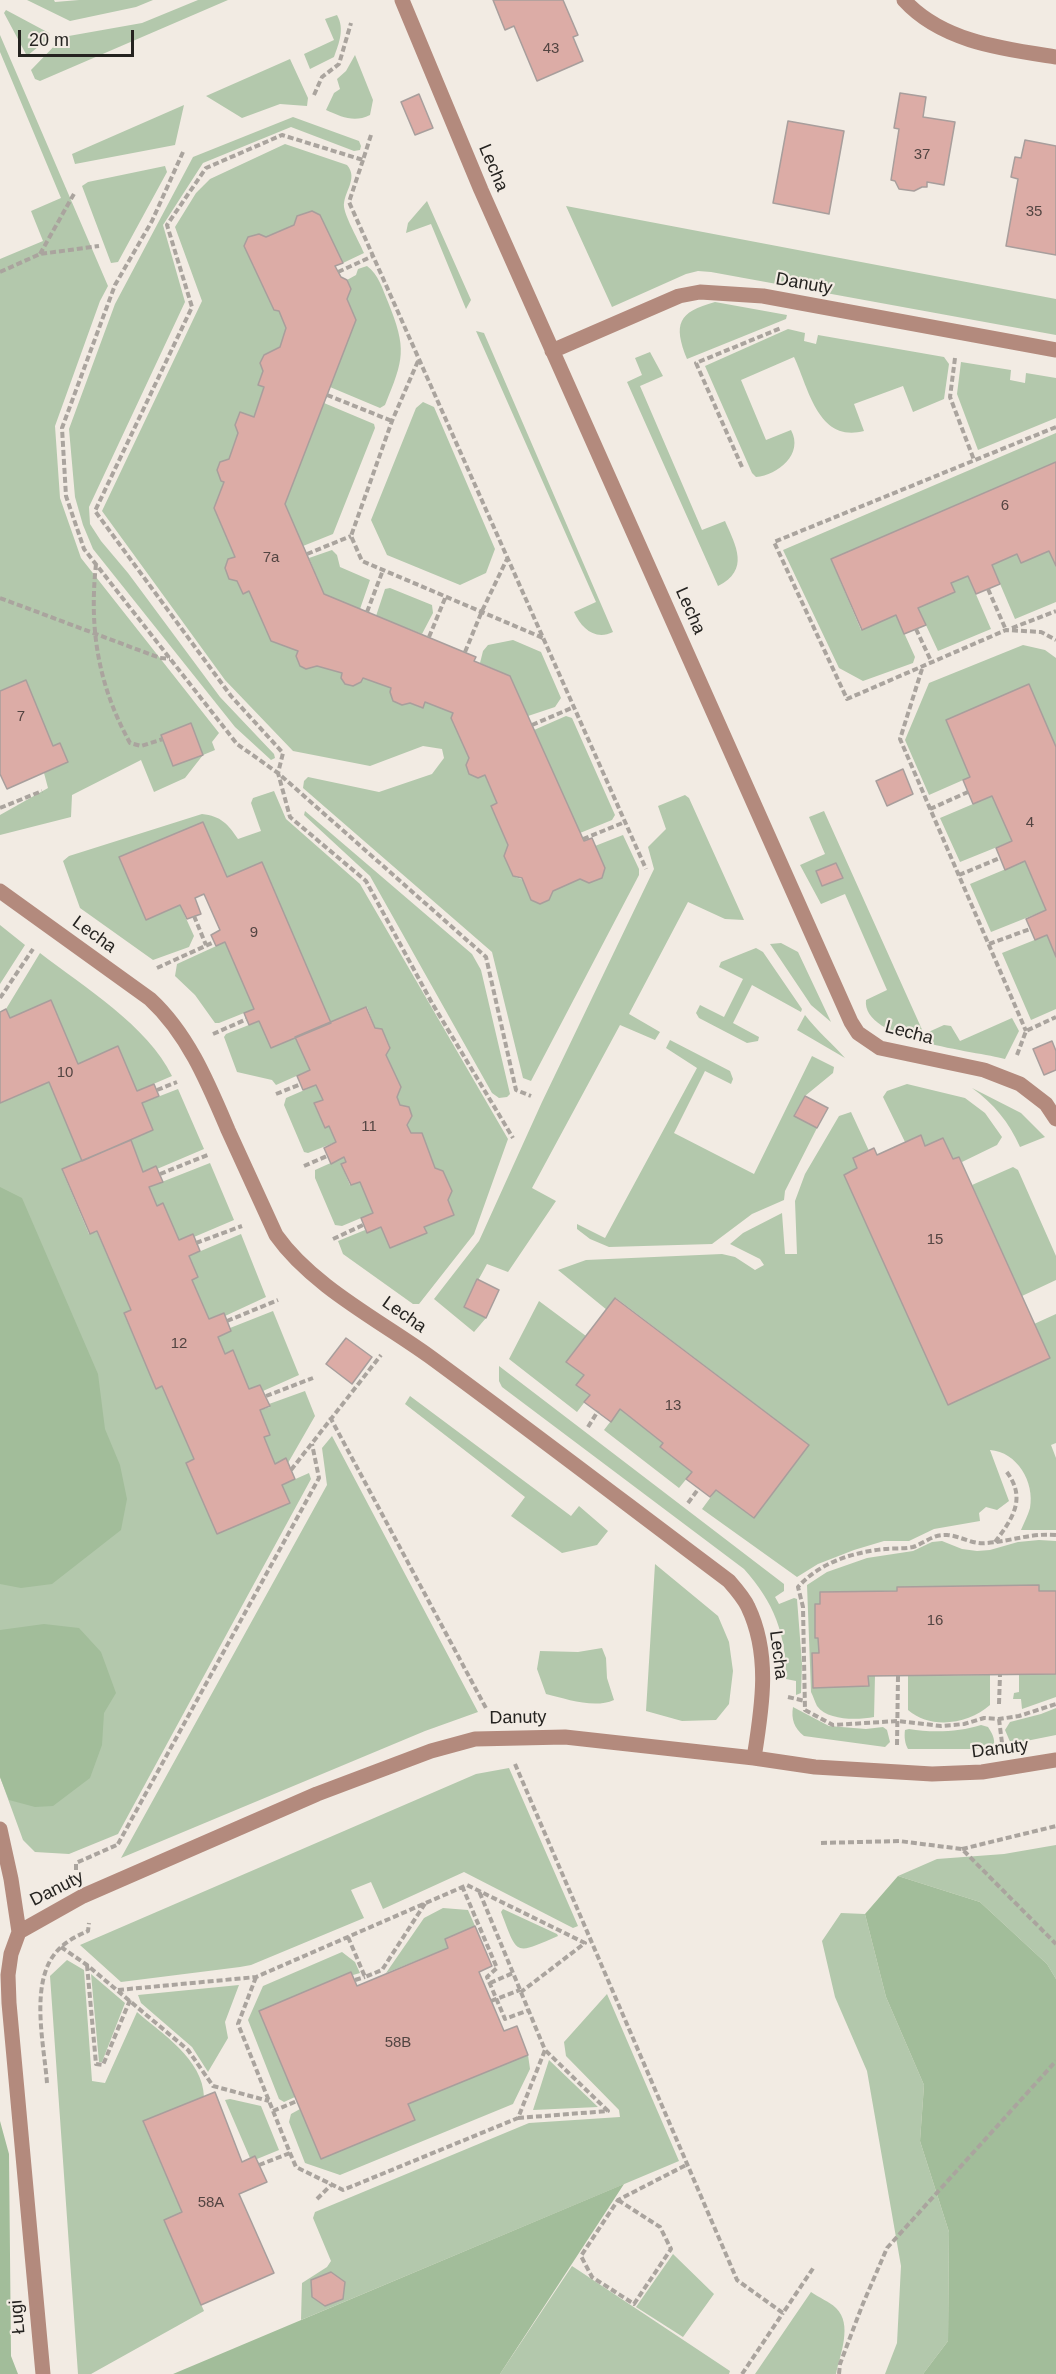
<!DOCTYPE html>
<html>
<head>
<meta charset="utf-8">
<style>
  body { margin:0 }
  #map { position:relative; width:1056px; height:2374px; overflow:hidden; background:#f2ebe3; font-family:Helvetica,sans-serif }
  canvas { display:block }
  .scale { position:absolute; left:18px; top:30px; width:116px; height:27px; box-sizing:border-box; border:3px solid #252320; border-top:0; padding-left:8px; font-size:18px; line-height:21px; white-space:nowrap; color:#252320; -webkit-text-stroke:4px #f2ebe3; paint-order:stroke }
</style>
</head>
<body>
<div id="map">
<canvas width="1056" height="2374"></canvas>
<div class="scale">20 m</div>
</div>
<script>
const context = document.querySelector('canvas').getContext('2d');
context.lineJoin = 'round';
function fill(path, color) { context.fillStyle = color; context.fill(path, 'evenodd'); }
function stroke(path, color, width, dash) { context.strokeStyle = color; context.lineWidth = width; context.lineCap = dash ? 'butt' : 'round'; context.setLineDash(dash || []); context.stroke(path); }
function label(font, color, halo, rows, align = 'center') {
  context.font = font + ' Helvetica,sans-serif'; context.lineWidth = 4.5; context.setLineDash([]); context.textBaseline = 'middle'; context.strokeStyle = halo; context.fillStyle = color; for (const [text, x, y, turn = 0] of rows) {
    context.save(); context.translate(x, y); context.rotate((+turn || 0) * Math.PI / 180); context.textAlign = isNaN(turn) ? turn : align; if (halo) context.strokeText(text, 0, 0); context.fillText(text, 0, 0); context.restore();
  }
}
fill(new Path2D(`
  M27,0H54L55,2L79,0H153L136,7L70,21Z
  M198,0H228L40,81L35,79L31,70L63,37L142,23Z
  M6,10L49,33L50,37L27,56L4,13Z
  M337,15C345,29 339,43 334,57L310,69L304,54L334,40L325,19Z
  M0,35L108,286L100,301L55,426L60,498L81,558L219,733L212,742L215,750L203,755L185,778L154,792L141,760L72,795L71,817L0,835V815L48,788L44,773L68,762L60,743L53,746L26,681L0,691V259L43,241L31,211L61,198L0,52Z
  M355,55L373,100L370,115C354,123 342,117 326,110L334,93L340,89L337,79L346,71Z
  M290,59L308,98L307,106L280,104L242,118L206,96Z
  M184,105L175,145L75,164L72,154Z
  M293,117L359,141L361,146L360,150L354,151L291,127L203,163L163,225L185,302L89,507L90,524L101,541L128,573L220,697L274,754L275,758L271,760L235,727L93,549L83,525L75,497L69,429L115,304L193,157Z
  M285,144L347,165C359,179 343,192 344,207C346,219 359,241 364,253L343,263L320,215L312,211L297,216L294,225L244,246L274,310L279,311L286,328L280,347L264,355L260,363L263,371L258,385L264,387L254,417L240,412L235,425L238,433L229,459L220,462L217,470L221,481L224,482L214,508L235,557L228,559L225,568L229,579L237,581L243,594L249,591L271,641L298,651L296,656L300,666H317L342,673L341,678L345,684L353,686L361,682L363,678L391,688L390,692L393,701L402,705L410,703L422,708L425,702L453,713L451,718L469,758V774L478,778L485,775L497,803L491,806L508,845L504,856L513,876L553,891L580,879L589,883L602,878L605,868L595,846L623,835L639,869V875L531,1081L523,1078L492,952L303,788L304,781L308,777L379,792L432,774L444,758L442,749L423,746L370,766L293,751L225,680L102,511L202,301L175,227L196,193L210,179Z
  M165,166L167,172L118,262L111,263L82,186L88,182Z
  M427,201L471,300L466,309L431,224L406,233L408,223Z
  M566,206L1056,299V335L711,272L698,271L686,274L612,307Z
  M367,266C379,275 382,288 388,302C407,349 404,359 385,405L380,408L330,387L356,320L347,299L351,289L347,280L356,275L358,269Z
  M715,302L787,315L786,319L687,359C673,324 678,312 715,302Z
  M788,329L805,333L804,341L816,344L818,335L944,357L949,364L944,399L913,412L903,386L854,404L864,431C818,443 809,389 794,357L741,380L766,440L791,430C804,454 778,475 756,477L752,473L705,366Z
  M476,331L484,333L613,632C595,641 581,628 574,612L596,602Z
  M650,352L663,376L640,386L702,530L725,521C736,546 750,570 718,586L627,382L642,375L635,358Z
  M961,362L1011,370L1010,380L1025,383L1026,373L1056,378V418L978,450L957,394Z
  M423,402L434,407L495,549L486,573L460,585L387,555L371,520L416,408Z
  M324,403L374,424L375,428L333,534L303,546L285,504Z
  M1056,433V462L831,559L861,630L896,615L915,657L913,663L863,681L839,668L783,550Z
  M332,550L337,555L340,567L370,580L360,609L324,594L309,558Z
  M1049,551L1056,566V602L1015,619L992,565L1017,554Z
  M968,576L991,629L938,651L918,608L955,592L951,583Z
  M390,588L432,605L433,613L422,634L376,616L385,589Z
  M513,640L541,652L561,698L555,707L528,716L510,676L480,663L483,651L488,645Z
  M1023,645L1045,650L1056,658V747L970,777L929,795L905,740L929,683Z
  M566,716L572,718L615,815L612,820L580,833L534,730Z
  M274,791L286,819L360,884L508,1139L474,1234L419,1304H413L343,1254L338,1241L365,1230L367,1233L381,1227L390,1248L426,1233L424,1227L454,1215L448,1200L452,1191L443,1171L435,1168L422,1134L411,1133L407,1125L412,1116L409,1107L400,1105L397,1097L401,1087L386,1055L390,1047L382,1029L375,1028L367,1007L331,1023L262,862L227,877L203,822L119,857L146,919L180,905L194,936L189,947L153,960L80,908L63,861L69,856L202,814C221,816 228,824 238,839L261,831L251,803L253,798Z
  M685,795L689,798L744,920L725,919L688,902L629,1014L660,1032L655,1040L620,1025L532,1188L556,1201L508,1272L487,1264L464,1306L486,1318L474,1332L434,1299L479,1241L542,1102L654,869L648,847L666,829L658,806Z
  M992,796L1012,841L960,862L940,818Z
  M305,811L472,954L481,970L510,1094L507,1097L499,1098L492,1093L370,876L304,815Z
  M824,811L924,1034L944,1025L951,1026L960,1041L1012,1018L1019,1031L1005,1059C977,1051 861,1041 866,1000L887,990L845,894L821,904L800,865L825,854L809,817Z
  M1025,861L1046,910L991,932L970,884Z
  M0,925L25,945L0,984Z
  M1047,935L1056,957V1009L1031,1020L1002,953Z
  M225,942L254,1009L219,1023H215L195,995L175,976L177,964Z
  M781,943L798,952L831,1022L811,1005L770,944Z
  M756,948L763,952L802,1009L801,1012L752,985L733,1023L759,1037L758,1041L747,1043L699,1018L696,1013L700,1005L724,1017L743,979L719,967L721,962Z
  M40,953C84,987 148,1026 172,1076L137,1091L118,1047L78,1064L51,1000L10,1018L6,1009Z
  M805,1015C817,1031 832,1043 845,1058L797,1030Z
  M259,1021L271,1048L295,1037L310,1070L276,1085L272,1080L237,1072L224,1037L226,1034Z
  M670,1040L730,1071L733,1079L731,1084L705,1071L674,1133L754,1174L812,1056L834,1067L833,1073L805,1096L794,1115L817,1128L785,1191L784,1200L752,1214L712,1244L609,1247L590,1239L577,1229V1224L605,1238L697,1068L666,1048Z
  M49,1082L82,1161L62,1170L89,1234L97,1232L131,1310L124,1314L156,1388L162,1386L194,1459L186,1463L217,1534L290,1503L282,1485L309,1473L311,1479L118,1834L69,1854L35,1852L23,1840L0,1777V1103Z
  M907,1084L965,1098L985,1113L1002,1137L997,1145L962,1162L959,1157L953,1159L943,1138L925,1146L920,1136L905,1142L883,1097L887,1091Z
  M316,1085L323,1100L314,1104L325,1128L329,1126L336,1142L308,1153L304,1152L284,1105L286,1098Z
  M972,1088L1021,1113L1045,1137L1020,1147C1009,1122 994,1104 972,1088Z
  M178,1089L204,1149L157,1169L156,1166L143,1172L131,1140L153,1130L142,1103Z
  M851,1112L869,1151L853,1158L857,1168L844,1175L948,1405L1048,1356L1034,1324L1056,1314V1443L1051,1445L1056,1458V1530H1021C1024,1523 1028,1515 1030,1508C1035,1482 1017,1452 990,1450L1009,1501L997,1510L986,1507L979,1513L980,1521L934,1529L909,1541H884L854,1550L818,1564L797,1577L702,1509L716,1490L754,1518L809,1445L616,1298L607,1310L558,1270L586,1260L722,1254L735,1257L755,1270L764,1265L760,1259L730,1244L743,1233L782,1213L785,1254H797L795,1201L805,1174L839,1116Z
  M344,1157L346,1162L341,1164L350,1185L360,1182L373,1213L342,1226L335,1225L315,1178V1170Z
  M210,1163L234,1220L194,1237L179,1240L163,1204L157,1206L149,1187Z
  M1013,1167L1018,1170L1056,1256V1280L1022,1296L972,1185Z
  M241,1234L266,1297L225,1316L223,1313L209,1319L192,1280L198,1277L189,1256Z
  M539,1301L586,1336L566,1362L584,1375L576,1385L590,1395L577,1412L509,1359Z
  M273,1311L299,1375L263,1391L260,1385L249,1389L233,1351L225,1354L218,1337L231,1331L230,1328Z
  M499,1366L784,1584V1591L775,1597L779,1604L794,1598L797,1599L802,1664L801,1693L796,1695V1681L786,1679C786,1633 774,1603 744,1569L502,1387L499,1381Z
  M305,1391L315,1416L288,1463L286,1459L275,1464L264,1437L270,1435L260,1410L270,1407L269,1404Z
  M410,1396L571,1516L579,1506L608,1531L597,1545L562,1553L511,1516L525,1497L405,1404Z
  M620,1409L663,1443L660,1447L692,1472L679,1488L604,1430Z
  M332,1436L478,1712L425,1731L121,1858L327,1485L322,1448Z
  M1039,1540L1056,1541V1591H1039V1585L898,1587L897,1591L820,1592V1604L815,1605V1638H818L819,1653H812L813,1687L868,1686V1676H875L874,1717C858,1720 828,1721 817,1706C815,1702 813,1696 811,1692L807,1585L827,1572L867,1558L913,1551L932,1542L942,1541L962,1549L977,1551L990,1550L1018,1542Z
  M655,1564L718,1616L729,1642L733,1671L729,1704L716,1720L682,1721L646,1711Z
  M602,1648L606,1658L607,1678L614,1700C594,1709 567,1699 546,1694L537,1669L540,1651L578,1652Z
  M1019,1674H1056V1697L1022,1709L1021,1699H1013L1014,1693L1019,1692Z
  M990,1675V1705C969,1724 931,1730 908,1710V1676Z
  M793,1707L829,1726L866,1729L883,1727L887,1730L890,1742L885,1747L804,1736C794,1728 791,1719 793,1707Z
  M1056,1708V1735L1011,1744L1005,1730L1010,1722L1041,1714Z
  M981,1725L988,1727C992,1733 995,1738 994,1746L976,1749H908C905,1744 904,1737 905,1730L909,1729C932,1733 959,1732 981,1725Z
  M509,1768L578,1926L573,1928L464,1872L383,1909L371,1882L351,1890L364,1918L251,1965L240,1967L121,1982L80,1945L476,1774Z
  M1056,1845V1979L1047,1964L980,1902L898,1876L937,1859L1004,1854Z
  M443,1908L468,1910L475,1926L445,1939L448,1948L386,1973L424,1918Z
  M503,1909L557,1934L558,1936C514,1955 518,1956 501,1912Z
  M841,1913L865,1914L886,1997L924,2085L920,2141L949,2232L948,2341L923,2374H885L897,2343L901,2266L867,2071L835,1997L822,1941Z
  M342,1952L355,1962L360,1973L353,1975L351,1972L259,2011L295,2097L284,2102L279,2099L248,2020L263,1986Z
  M67,1960L84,1970L92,2081L105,2083L137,2012C162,2034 203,2059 204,2097L143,2122L182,2212L164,2220L204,2311L91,2374H78L50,1976Z
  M91,1974L125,2003L102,2062H99Z
  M239,1985L225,2022L228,2038L208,2072L192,2047L141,2003L138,1995Z
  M607,1994L679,2161L301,2320L302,2283L327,2267L331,2261L313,2218L315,2212L529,2123L620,2117L619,2110L566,2056L564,2042Z
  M528,2055L530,2069L513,2104L340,2175L305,2163L289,2122L291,2114L300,2109L321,2159L415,2120L408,2104Z
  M549,2060L598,2107L533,2110Z
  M230,2099L261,2106L279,2150L257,2159L255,2156L250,2158L225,2100Z
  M673,2254L714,2294L683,2337L636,2307Z
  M572,2266L730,2371L729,2374H500Z
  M811,2292C819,2298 829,2301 836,2308C853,2324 840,2355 836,2374H755Z`), '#b3c8ac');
fill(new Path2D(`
  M0,1187L22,1198L98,1374L105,1429L120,1465L127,1499L121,1530L52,1584L21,1588L0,1584Z
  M44,1624L79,1628L101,1652L116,1693L104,1713L102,1745L90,1778L53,1806L35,1807L9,1800L0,1777V1630Z
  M898,1876L980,1902L1047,1964L1056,1979V2374H923L948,2341L949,2232L920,2141L924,2085L886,1997L865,1914Z
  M0,2121L9,2154L11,2356L18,2374H0Z
  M624,2184L500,2374H173Z`), '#a2bd9a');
const building = new Path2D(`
  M493,0H563L578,35L573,37L583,61L537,81L514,26L505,30Z
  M900,93L926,97L923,117L955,122L944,185L927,182V187H922L914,191L899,189L895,181L891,180L899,129L894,128Z
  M419,94L433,128L415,135L401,102Z
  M788,121L844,131L829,214L773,203Z
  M1025,140L1056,146V255L1006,246L1018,179L1011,177L1015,157L1021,158Z
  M312,211L320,215L343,263L335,266L341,277L347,280L351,289L347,299L356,320L285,504L324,594L476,657L474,661L510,676L584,841L592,838L605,868L602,878L589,883L580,879L553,891L549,900L540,904L531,900L522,878L513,876L504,856L508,845L491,806L497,803L485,775L478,778L469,774L466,765L469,758L451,718L453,713L425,702L423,708L410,703L402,705L393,701L390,692L391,688L363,678L361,682L353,686L345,684L341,678L342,673L317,666L306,669L300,666L296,656L298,651L271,641L249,591L243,594L237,581L229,579L225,568L228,559L235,557L214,508L224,482L221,481L217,470L220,462L229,459L238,433L235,425L240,412L254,417L264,387L258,385L263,371L260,363L264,355L280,347L286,328L279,311L274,310L244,246L248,237L259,234L266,237L294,225L297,216Z
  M1056,462V566L1049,551L1021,563L1017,554L992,565L1000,584L976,594L968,576L951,583L955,592L918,608L926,625L904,634L896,615L862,630L831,559Z
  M26,680L53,746L60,743L68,762L7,789L0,774V691Z
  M1029,684L1056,747V957L1047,935L1035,940L1026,919L1046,910L1025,861L1005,870L996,848L1012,841L992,796L973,804L963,780L970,777L946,720Z
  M191,723L203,755L173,766L161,735Z
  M903,769L913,794L887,806L876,781Z
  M203,822L227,877L262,862L331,1023L271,1048L259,1021L249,1025L244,1013L254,1009L225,942L216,946L211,935L220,930L204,894L195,898L201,914L187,919L180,905L146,920L119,857Z
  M836,863L843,878L822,886L816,871Z
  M51,1000L78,1064L118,1046L137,1091L154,1084L159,1096L142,1103L153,1130L82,1161L49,1082L0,1103V1012L6,1009L10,1018Z
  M366,1007L375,1028L382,1029L390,1048L386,1055L401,1087L397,1097L400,1105L409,1107L412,1116L407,1125L411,1133H422L435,1168L443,1171L452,1191L448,1200L454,1215L424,1227L427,1233L390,1248L381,1227L367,1233L361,1218L373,1213L360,1182L351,1185L341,1164L346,1162L344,1157L331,1164L324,1148L336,1142L329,1126L325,1128L314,1103L323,1100L316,1085L303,1090L297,1076L310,1070L295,1037Z
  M1052,1041L1056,1051V1070L1044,1075L1033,1049Z
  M805,1096L828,1108L817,1128L794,1116Z
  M921,1135L925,1146L943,1138L953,1159L959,1157L1050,1358L948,1405L844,1175L857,1168L853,1158L874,1148L877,1155Z
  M131,1140L143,1172L156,1166L163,1182L149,1187L157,1206L163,1203L179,1240L193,1234L200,1251L189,1256L198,1277L192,1280L209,1319L224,1313L231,1331L218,1337L225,1354L233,1350L249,1389L260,1385L270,1406L260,1410L270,1435L264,1437L275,1464L286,1458L295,1479L282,1485L290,1503L217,1534L186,1463L194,1459L162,1386L156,1389L124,1313L131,1310L97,1231L90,1234L62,1169Z
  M477,1279L499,1290L486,1318L464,1307Z
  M615,1298L809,1445L754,1518L716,1490L710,1497L686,1479L692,1472L660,1447L663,1443L620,1409L611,1422L584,1402L590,1395L576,1385L584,1375L566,1362Z
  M346,1338L372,1357L352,1384L326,1364Z
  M1039,1585V1591H1056V1674L868,1676L869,1686L813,1688L812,1653H819L818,1638H815V1604H820V1592L897,1591V1587Z
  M475,1926L492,1966L479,1972L504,2031L517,2026L528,2055L408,2104L415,2120L321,2159L259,2011L351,1972L357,1986L448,1948L445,1939Z
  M215,2092L242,2162L255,2156L267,2182L239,2194L274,2273L201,2305L164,2220L182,2212L143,2121Z
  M331,2272L345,2282L343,2299L325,2306L312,2297L311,2280Z`);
fill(building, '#dcaca6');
stroke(building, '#a89e9c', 1.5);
stroke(new Path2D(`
  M314,95L322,77L339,64L351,23
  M371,135L363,160L282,135L206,168L167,225L192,307L95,511L231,696L283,753L278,773L290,817L366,881L432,1003L513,1138
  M183,152L152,221L115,285L62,428L66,496L84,549L237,744L278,773L486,957L516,1090L531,1096
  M363,160L349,202L646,869
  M40,254L75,192
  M0,272L40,254L99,246
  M338,272L373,256
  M955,358L950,397L974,460
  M418,361L392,421L351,536L362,561L543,638
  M327,395L392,421
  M1056,427L774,542L847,699L1006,630L1041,632L1056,640
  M742,467L696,363L781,328
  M307,554L351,536
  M96,564C89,629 98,685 130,743L141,746L163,739
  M988,589L1006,630
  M0,598L160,658L170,659
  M367,612L383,570
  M1012,628L1056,611
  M916,629L932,663
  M429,637L446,596
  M465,652L482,611L507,559
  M922,669L900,739L1026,1031
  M532,725L574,707
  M0,808L42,791
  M930,809L968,792
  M583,839L625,822
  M959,875L1000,858
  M194,916L206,945
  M989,944L1030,929
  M157,968L214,942
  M0,998L33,949
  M213,1034L247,1019
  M1017,1055L1026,1031L1056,1017
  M157,1090L177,1082
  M276,1094L301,1084
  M304,1166L327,1156
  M160,1174L210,1154
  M333,1239L363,1225
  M196,1243L242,1226
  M227,1321L278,1300
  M266,1396L313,1378
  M330,1417L487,1710
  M588,1427L598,1411
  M291,1470L381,1355
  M688,1503L699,1488
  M1056,1535C1029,1533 1013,1541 987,1543C973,1545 961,1536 947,1535C933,1534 925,1543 913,1547C904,1549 894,1548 885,1549C853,1552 819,1563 798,1587L803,1607L805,1710L833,1725L898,1721L941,1726L964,1724L984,1718L999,1719L1019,1716L1056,1704
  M995,1542C1013,1518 1027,1498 1006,1471
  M788,1697L805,1701
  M999,1704L1000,1675
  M999,1719L1002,1743
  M897,1745L898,1676
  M515,1764L737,2280L783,2313L814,2267
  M821,1843L899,1841L962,1849L1056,1944
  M118,1844L319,1478L312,1444
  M962,1849L1056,1826
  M76,1870V1863L119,1844
  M462,1886L497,1968L487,1977L505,2019L529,2010
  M348,1937L365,1977L382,1970L426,1902
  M61,1947L87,1965L188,2050L213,2086L269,2101
  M87,1965L96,2064L103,2065L130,2000
  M256,1977L238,2024L290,2153L296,2167L343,2190L518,2118L545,2050L479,1891
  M355,1980L365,1977
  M490,1983L513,1973
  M118,1990L256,1977L467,1885L585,1943L521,1992
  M491,2001L520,1990
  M47,2083C44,2043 28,1978 60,1948C68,1940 79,1935 88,1931L89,1923
  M273,2111L297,2101
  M518,2118L608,2111L545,2050
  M259,2165L290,2153
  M317,2199L331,2185
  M618,2200L660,2227L671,2249L634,2304L592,2277L581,2256L618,2200L688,2164
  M742,2374L783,2313
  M839,2374L840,2364L862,2306L887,2248L1056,2061`), '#aaa49e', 4, [6, 3]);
stroke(new Path2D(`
  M402,0L481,190L851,1022L858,1033L880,1048L984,1070L1020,1084L1046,1104L1056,1119
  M904,0C942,42 1004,49 1056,57
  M552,351L679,296L700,292L763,296L1056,350
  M0,891L150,999C188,1034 208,1083 228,1130C244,1165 260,1200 276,1235C312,1286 379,1320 429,1356C530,1430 629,1506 729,1581C736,1589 744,1598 748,1607C771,1655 762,1708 754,1758
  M0,1829L11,1879L19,1932L11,1954L8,1975L9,2003L43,2374
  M19,1932L83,1896L317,1794L431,1751L475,1739L565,1737L754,1758L815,1767L932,1774L982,1772L1056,1760`), '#b38a7d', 15);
label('15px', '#534542', null, [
  ["43",551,49],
  ["37",922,155],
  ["35",1034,212],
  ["6",1005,506],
  ["7a",271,558],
  ["7",21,717],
  ["4",1030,823],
  ["9",254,933],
  ["10",65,1073],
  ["11",369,1127],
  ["15",935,1240],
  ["12",179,1344],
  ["13",673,1406],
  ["16",935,1621],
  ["58B",398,2043],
  ["58A",211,2203]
]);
label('18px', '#252320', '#f2ebe3', [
  ["Lecha",493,168,67],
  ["Danuty",804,284,10],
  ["Lecha",690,611,66],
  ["Lecha",94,935,36],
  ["Lecha",909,1033,15],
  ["Lecha",404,1315,35],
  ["Lecha",778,1655,83],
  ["Danuty",518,1718,-1],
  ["Danuty",1000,1749,-7],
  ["Danuty",57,1889,-27],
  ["Ługi",18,2317,-95]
]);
</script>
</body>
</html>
